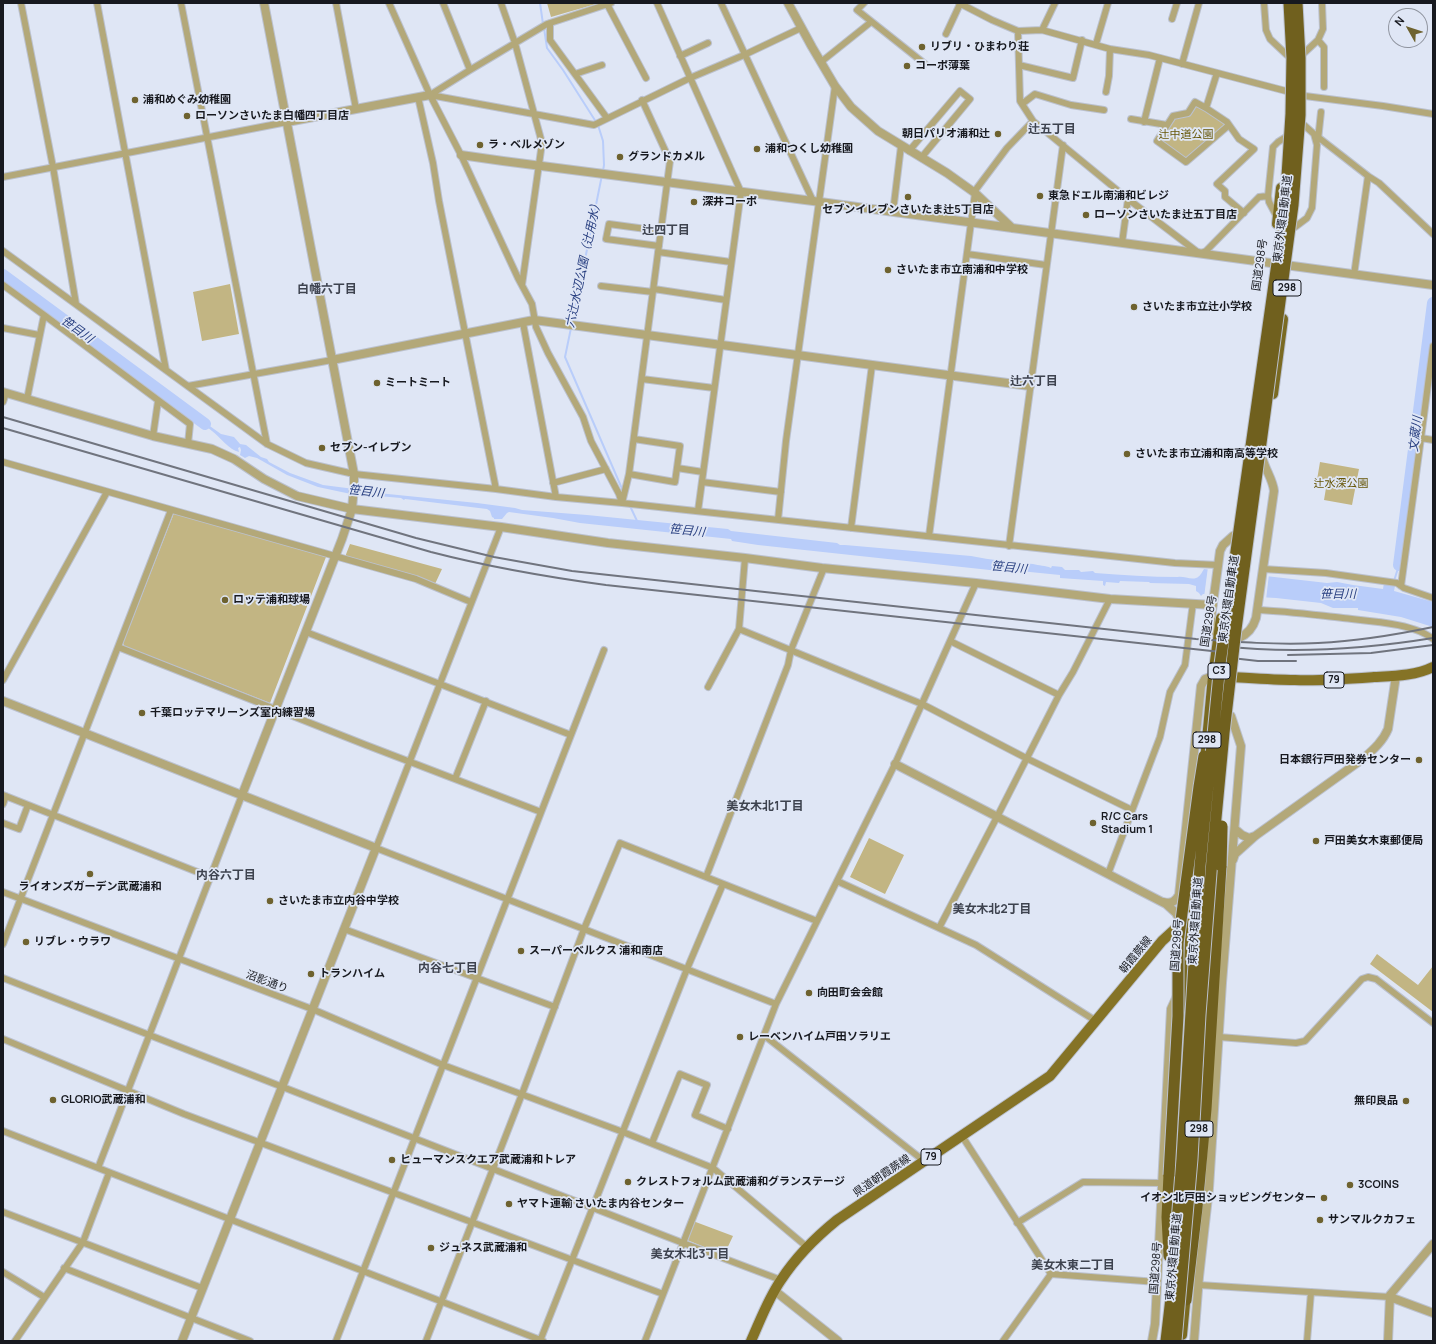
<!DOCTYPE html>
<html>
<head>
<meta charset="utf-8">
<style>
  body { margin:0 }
  #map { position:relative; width:1436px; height:1344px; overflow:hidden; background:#dfe6f5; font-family:Manrope,sans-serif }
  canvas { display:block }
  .frame { position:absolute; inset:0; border:4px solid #17191f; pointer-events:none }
  .north { position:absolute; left:1388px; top:8px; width:40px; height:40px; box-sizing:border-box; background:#dfe6f5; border:1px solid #8f949f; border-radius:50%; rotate:309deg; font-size:11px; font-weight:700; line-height:16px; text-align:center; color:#17191f }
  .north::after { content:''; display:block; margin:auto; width:14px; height:18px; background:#6e622f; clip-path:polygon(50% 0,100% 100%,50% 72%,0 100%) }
</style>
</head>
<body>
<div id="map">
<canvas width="1436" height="1344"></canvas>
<div class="frame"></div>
<div class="north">N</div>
</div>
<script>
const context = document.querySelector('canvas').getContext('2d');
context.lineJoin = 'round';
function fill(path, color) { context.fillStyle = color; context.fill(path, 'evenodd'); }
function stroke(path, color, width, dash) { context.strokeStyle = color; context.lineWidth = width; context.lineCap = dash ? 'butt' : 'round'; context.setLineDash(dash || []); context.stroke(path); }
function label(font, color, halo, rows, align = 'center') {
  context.font = font + ' Manrope,"Noto Sans JP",sans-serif'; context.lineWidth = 3.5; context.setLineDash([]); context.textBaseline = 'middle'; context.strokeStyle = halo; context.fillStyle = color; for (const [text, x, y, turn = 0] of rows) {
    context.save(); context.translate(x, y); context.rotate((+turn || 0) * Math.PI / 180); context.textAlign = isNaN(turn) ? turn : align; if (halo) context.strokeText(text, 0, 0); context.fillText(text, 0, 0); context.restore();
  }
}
fill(new Path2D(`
  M547,3H595L596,4L551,17Z
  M1195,102L1229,125L1186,162L1157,140L1173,116L1188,113Z
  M230,284L239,334L202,341L193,292Z
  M1320,462L1359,469L1352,505L1324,500L1327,482L1317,480Z
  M174,513L326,557L270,703L124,646L123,643Z
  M350,544L442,569L435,584L345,557Z
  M869,838L904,855L885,894L850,877Z
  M1377,954L1418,985L1433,966V1012L1370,964Z
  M693,1221L733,1236L724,1255L687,1240Z`), '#c2b583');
fill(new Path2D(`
  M193,414L221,434L234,437L240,444L246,445L261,457L267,459L269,462L290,473L323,485L370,491L378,493L477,503L515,508L522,510L587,515L728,529L731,531L837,543L840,545H845L971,556C991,560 1011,562 1033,564C1039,566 1045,565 1051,568L1052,566L1062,567L1065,570H1079L1081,572L1093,571L1095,573C1123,575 1150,577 1178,577C1183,576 1191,580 1196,578C1200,577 1202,572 1204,569L1327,583L1337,582L1353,585L1383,589L1384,583L1395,586L1394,591L1433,602V627L1401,617L1358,610V608H1333L1321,603L1276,598L1203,594L1201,596L1199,593L1196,591V586L1189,584L1150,583L1149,582L1120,581L1119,583L1106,582L1105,586L1103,585V581L1060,578V575L1000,569L999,571L758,545L732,541L731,539L580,523L553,518L509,512L507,513L502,519H494V518L492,517L490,511L487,509L405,499L404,500L401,498L378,496L365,497L318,487L287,475L257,458L249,456L245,458L240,455L241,450L240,447L238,448L239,452C229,450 220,437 212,431C205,425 198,421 191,416Z`), '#b9cdfa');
fill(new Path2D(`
  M1208,567L1269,574L1266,600L1204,597Z`), '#dfe6f5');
stroke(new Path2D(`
  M540,3L543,24
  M544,28L547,48L563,70L598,125L603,141L604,165L603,171
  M572,324L602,175
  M571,328L565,357L623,491
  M630,506L638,523
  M1394,581L1399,565`), '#b9cdfa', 2);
stroke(new Path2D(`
  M3,275L205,424
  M1399,565L1433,303`), '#b9cdfa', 12);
const minor = new Path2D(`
  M21,3L53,167L76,304
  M97,3L166,370
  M181,3L267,444
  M336,3L356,109
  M389,3L430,95L461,155L518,278L532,304L536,327L548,353L583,417L591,441L619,494L622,503
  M443,3L470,70
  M501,3L515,43L542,143L522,285
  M657,3L741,192L698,511
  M721,3L813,201
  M864,3L857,10L925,64
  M959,3L992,20L1018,31L1042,30L1110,49L1149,55L1305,96L1383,106L1433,114
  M1264,3L1266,30L1270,39L1287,55
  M607,4L646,78
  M1172,19L1177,3
  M550,23V40L607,118
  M1042,30L1055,3
  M1018,31L1020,101L1033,121L1128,199L1200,254L1206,251L1259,197L1268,196
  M946,34L960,4
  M1318,40L1324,47V87
  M1096,44L1108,3
  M1303,54L1318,40L1323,29L1322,3
  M680,56L708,43
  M821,62L871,22
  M1182,64L1199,3
  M1019,65L1073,78L1082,40
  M1217,73L1206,108L1227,122L1239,139L1254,149L1217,184L1225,191V197L1244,213
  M575,74L602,65
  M1106,92L1109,76L1110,49
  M430,95L594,125L690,78L744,55L801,28
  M430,95L470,70L547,24L611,3
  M418,97L433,163L439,201L496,489
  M1022,104L1035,94L1071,105L1104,110
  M1206,108L1195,102L1188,113L1173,116L1157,141L1186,162L1229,125
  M1131,119L1167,125
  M1144,122L1160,58
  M1314,134L1368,176L1354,275
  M1318,140L1321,112
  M909,151L960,91L970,99L921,158
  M1368,176L1379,183L1433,234
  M3,177L287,122
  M974,192L1007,148L1033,121
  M893,212L901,146
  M1277,217L1269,202L1268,196L1273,147L1278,142L1286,137
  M1295,227L1307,218L1312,208L1317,145L1314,134L1304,125
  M1122,243L1128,199
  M659,246L606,239L609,224L661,231
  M3,251L267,444L306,463L354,474L496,489L556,497L622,503L1175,563L1218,565
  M658,252L731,262
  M967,254L1046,265
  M3,285L44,315L27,399
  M601,286L653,292
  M654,289L726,300
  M44,315L190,424L188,444
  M523,323L556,497
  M3,328L39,335
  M642,379L714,388
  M188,386L332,360
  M3,402L6,393
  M153,436L158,401
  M1421,438L1433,346
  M3,462L416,579L471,602
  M677,468L703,472
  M629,474L675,482L680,446L634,439
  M702,482L781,492
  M553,483L606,469
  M622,503L629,474L670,161L642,100
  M778,520L786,441L835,86
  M501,527L376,848L776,1004
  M851,528L872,365
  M929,536L975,193
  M1009,546L1063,145
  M1263,569L1326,573L1397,583L1404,588L1433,598
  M1401,586L1421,438L1433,440
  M1257,610C1286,611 1315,615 1343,618C1368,621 1414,623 1433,639
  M739,629L922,704L1026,758L1132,810
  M306,632L571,735
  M950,641L1059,695
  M118,647L366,745L541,812
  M3,680L107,492
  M708,687L739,629L745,558
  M455,779L486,701
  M3,795L210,877
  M3,804L6,796
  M3,823L19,829L28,805
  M1108,874L1160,737L1170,692L1185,665L1193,603
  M706,877L788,665L791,650L824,568
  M837,881L976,945L1096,1021
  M3,892L312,1009L443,1065L623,1132L713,1168L807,1247
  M939,928L997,817L1059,695L1073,672L1110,599
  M344,929L555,1007
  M3,944L171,510
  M3,978L683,1243L781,1280
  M765,1036L924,1161
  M1219,1037L1296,1043L1305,1041L1362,979L1368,977L1376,979L1433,1023
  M3,1039L184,1114L663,1294
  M3,1131L543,1341
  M962,1136L1051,1274L1157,1282
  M652,1143L680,1074L707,1085L695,1115L728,1129
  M98,1168L242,795
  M3,1212L202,1288
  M1017,1223L1083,1182L1162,1183
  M64,1268L250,1341
  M3,1272L44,1297
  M1199,1285L1390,1297
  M15,1341L83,1242L109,1173
  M336,1341L604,650
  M426,1341L522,1094L584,929L620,843L817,921
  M540,1341L687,969L723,884
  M645,1341L776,1004L895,764L976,583
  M1003,1341L1051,1274
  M1307,1341L1311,1292`);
const tertiary = new Path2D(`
  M788,3L812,47L835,86L851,107L878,131L947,173L975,193L1012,228
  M287,122L430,95
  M461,155L503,161L813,201L1433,285
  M332,360L534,320L1030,386
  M3,392L153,436L212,449L234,459L264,479L297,496L352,509L501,527L608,543L745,558L822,568L976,583L1110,599L1213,605
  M1218,635L1212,626L1211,618L1220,551L1223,545L1233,536
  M1239,638C1248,634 1253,628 1256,618L1274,491C1273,480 1266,471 1263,460
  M3,701L376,848L182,1341
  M895,764L1166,904L1176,913L1181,923
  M242,795L342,539L352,509L354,487V474L264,3
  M1235,829L1242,835L1249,838L1255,836
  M1233,860L1235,854L1255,836L1364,758C1374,749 1383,741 1388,729L1396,676
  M1163,902C1171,904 1175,902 1179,895L1201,686L1205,679L1213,676
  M775,1291L838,1341
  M1390,1297L1433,1313
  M1152,1341L1155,1324L1171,1009L1177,996
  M1194,1341L1199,1277L1209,1188L1222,983L1241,746L1231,716
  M1388,1341L1390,1295L1433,1244`);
const primary = new Path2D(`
  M1213,676C1240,677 1267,680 1295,680C1321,681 1347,679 1374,677C1393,676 1415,676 1433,667
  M751,1341C760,1321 768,1299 781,1280C796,1257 816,1237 837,1220L1050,1076L1162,941L1174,930L1186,923`);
const trunk = new Path2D(`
  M1277,224L1281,188
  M1273,394L1283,319
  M1205,761L1213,676L1221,618
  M1192,908L1195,864
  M1203,1054L1206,1000
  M1173,1197L1191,926
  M1182,1335L1186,1293`);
const motorway = new Path2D(`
  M1169,1256L1167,1217L1169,1175
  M1186,1300L1197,1208L1206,1109L1221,866`);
stroke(minor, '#bbc1ce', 8);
stroke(tertiary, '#bbc1ce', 10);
stroke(primary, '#bbc1ce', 12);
stroke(trunk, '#bbc1ce', 12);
stroke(motorway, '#bbc1ce', 13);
stroke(minor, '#b3a879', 6);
stroke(tertiary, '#b3a879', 8);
stroke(primary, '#857326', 10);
stroke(trunk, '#7a6a22', 10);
stroke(motorway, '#70601e', 11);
stroke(new Path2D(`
  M3,417L416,538L494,557L572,571L1196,639C1236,642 1277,645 1318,643C1357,641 1395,635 1433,627
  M3,428L431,552C489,567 547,577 606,585L1230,653
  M1222,646C1291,654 1365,649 1433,638
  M1288,655L1371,653L1433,645
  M1223,657L1258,661H1296`), '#70747e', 2);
const motorwayBridge = new Path2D(`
  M1221,866L1222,826
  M1169,1175L1178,1016V943L1199,787L1204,756
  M1166,1341L1171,1298L1182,1159L1200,866L1220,664L1285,207L1291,114L1292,58L1289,3
  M1176,1341L1192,1159L1200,1015L1212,860L1224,733L1236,629L1293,205L1300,115V58L1297,3`);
stroke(motorwayBridge, '#bbc1ce', 13, []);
stroke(motorwayBridge, '#70601e', 11);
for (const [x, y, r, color] of [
  [922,47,4,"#6e622f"],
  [907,66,4,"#6e622f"],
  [135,100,4,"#6e622f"],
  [187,116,4,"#6e622f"],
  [998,134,4,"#6e622f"],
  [480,145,4,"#6e622f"],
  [757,149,4,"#6e622f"],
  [620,157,4,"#6e622f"],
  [1040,196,4,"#6e622f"],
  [908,197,4,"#6e622f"],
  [694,202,4,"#6e622f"],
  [1086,215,4,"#6e622f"],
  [888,270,4,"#6e622f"],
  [1134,307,4,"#6e622f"],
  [377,383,4,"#6e622f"],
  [322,448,4,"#6e622f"],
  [1127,454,4,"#6e622f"],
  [225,600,4,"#6e622f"],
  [142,713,4,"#6e622f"],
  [1419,760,4,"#6e622f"],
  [1093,823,4,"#6e622f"],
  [1316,841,4,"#6e622f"],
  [90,874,4,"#6e622f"],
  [270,901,4,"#6e622f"],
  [26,942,4,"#6e622f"],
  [521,951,4,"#6e622f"],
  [311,974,4,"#6e622f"],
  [809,993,4,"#6e622f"],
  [740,1037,4,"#6e622f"],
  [53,1100,4,"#6e622f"],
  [1406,1101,4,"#6e622f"],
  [392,1160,4,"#6e622f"],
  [628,1182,4,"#6e622f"],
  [1350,1185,4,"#6e622f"],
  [1324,1198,4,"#6e622f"],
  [509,1204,4,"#6e622f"],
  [1320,1220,4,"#6e622f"],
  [431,1248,4,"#6e622f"]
]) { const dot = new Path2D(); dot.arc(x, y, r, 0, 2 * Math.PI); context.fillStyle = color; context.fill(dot); stroke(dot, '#dfe6f5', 1.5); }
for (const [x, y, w] of [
  [1287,288,28],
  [1219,671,22],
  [1334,680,20],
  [1207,740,28],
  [1199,1129,28],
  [931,1157,20]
]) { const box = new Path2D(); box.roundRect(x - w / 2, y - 8, w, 16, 3); context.fillStyle = '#dfe6f5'; context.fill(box); stroke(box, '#17191f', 1); }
label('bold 10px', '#17191f', null, [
  ["298",1287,288],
  ["C3",1219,671],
  ["79",1334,680],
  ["298",1207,740],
  ["298",1199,1129],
  ["79",931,1157]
]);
label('bold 11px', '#17191f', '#dfe6f5', [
  ["リブリ・ひまわり荘",930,47],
  ["コーポ薄葉",915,66],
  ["浦和めぐみ幼稚園",143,100],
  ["ローソンさいたま白幡四丁目店",195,116],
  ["朝日パリオ浦和辻",990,134,"right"],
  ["ラ・ベルメゾン",488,145],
  ["浦和つくし幼稚園",765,149],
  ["グランドカメル",628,157],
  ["東急ドエル南浦和ビレジ",1048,196],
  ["深井コーポ",702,202],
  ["セブンイレブンさいたま辻5丁目店",908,210,"center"],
  ["ローソンさいたま辻五丁目店",1094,215],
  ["さいたま市立南浦和中学校",896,270],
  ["さいたま市立辻小学校",1142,307],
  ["ミートミート",385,383],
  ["セブン-イレブン",330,448],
  ["さいたま市立浦和南高等学校",1135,454],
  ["ロッテ浦和球場",233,600],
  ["千葉ロッテマリーンズ室内練習場",150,713],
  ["日本銀行戸田発券センター",1411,760,"right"],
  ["R/C Cars",1101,817],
  ["Stadium 1",1101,830],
  ["戸田美女木東郵便局",1324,841],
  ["ライオンズガーデン武蔵浦和",90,887,"center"],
  ["さいたま市立内谷中学校",278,901],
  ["リブレ・ウラワ",34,942],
  ["スーパーベルクス 浦和南店",529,951],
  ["トランハイム",319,974],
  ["向田町会会館",817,993],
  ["レーベンハイム戸田ソラリエ",748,1037],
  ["GLORIO武蔵浦和",61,1100],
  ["無印良品",1398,1101,"right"],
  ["ヒューマンスクエア武蔵浦和トレア",400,1160],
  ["クレストフォルム武蔵浦和グランステージ",636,1182],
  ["3COINS",1358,1185],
  ["イオン北戸田ショッピングセンター",1316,1198,"right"],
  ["ヤマト運輸 さいたま内谷センター",517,1204],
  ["サンマルクカフェ",1328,1220],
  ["ジュネス武蔵浦和",439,1248]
], 'left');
label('11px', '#675709', '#dfe6f5', [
  ["辻中道公園",1186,135],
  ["辻水深公園",1341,484]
]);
label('11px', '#17191f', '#dfe6f5', [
  ["東京外環自動車道",1283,219,-83],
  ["国道298号",1260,265,-82],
  ["東京外環自動車道",1229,599,-82],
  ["国道298号",1209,621,-81],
  ["東京外環自動車道",1196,921,-86],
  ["国道298号",1177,945,-86],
  ["朝霞蕨線",1136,955,-51],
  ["沼影通り",267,982,20],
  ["県道朝霞蕨線",882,1176,-34],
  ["東京外環自動車道",1174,1257,-85],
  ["国道298号",1156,1268,-86]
]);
label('bold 12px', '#3e434f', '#dfe6f5', [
  ["辻五丁目",1052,130],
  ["辻四丁目",666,231],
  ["白幡六丁目",327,290],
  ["辻六丁目",1034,382],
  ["美女木北1丁目",765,807],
  ["内谷六丁目",226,876],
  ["美女木北2丁目",992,910],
  ["内谷七丁目",448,969],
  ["美女木北3丁目",690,1255],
  ["美女木東二丁目",1073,1266]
]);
label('italic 12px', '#283f80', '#dfe6f5', [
  ["六辻水辺公園（辻用水）",584,263,-78],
  ["笹目川",77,330,36],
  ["文蔵川",1416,434,-83],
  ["笹目川",366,492,7],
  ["笹目川",687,531,6],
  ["笹目川",1009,568,6],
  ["笹目川",1338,595]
]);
</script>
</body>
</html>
